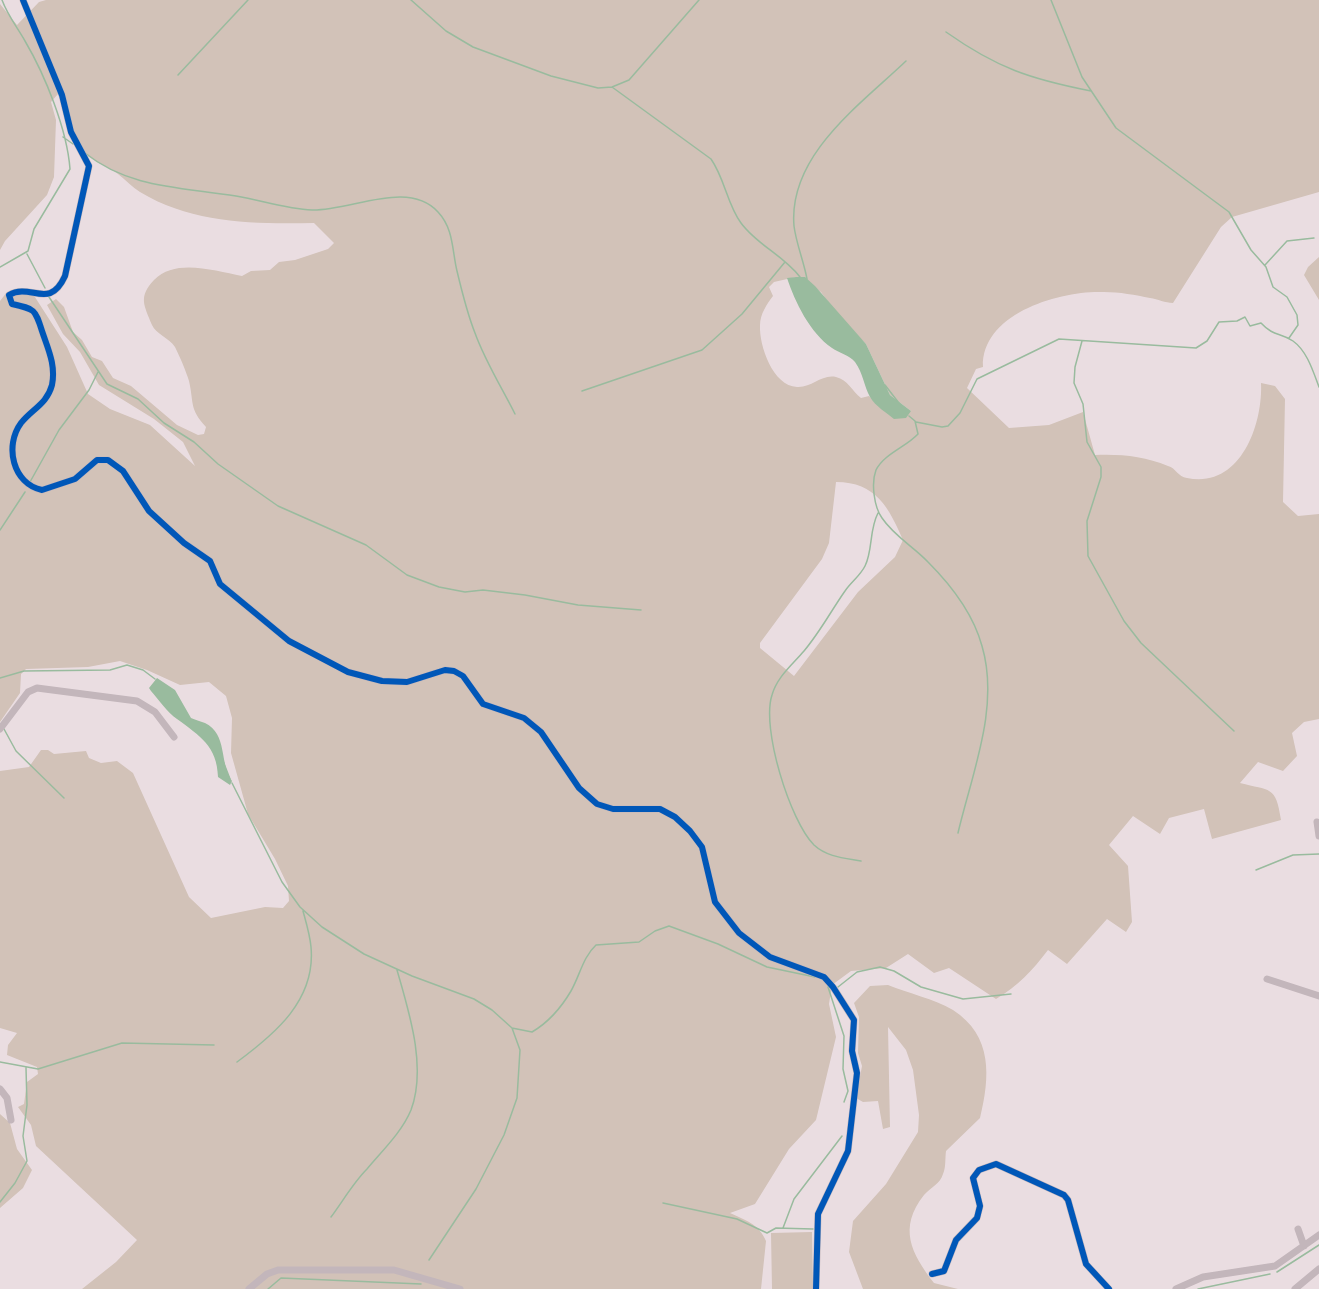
<!DOCTYPE html>
<html>
<head>
<meta charset="utf-8">
<style>
  body { margin:0 }
  canvas { display:block; background:#eadde1 }
</style>
</head>
<body>
<canvas width="1319" height="1289"></canvas>
<script>
const context = document.querySelector('canvas').getContext('2d');
context.lineJoin = 'round';
function fill(path, color) { context.fillStyle = color; context.fill(path, 'evenodd'); }
function stroke(path, color, width, dash) { context.strokeStyle = color; context.lineWidth = width; context.lineCap = dash ? 'butt' : 'round'; context.setLineDash(dash || []); context.stroke(path); }
fill(new Path2D(`
  M46,0H1319V192L1232,217L1221,227L1173,303C1165,303 1158,299 1150,298C1136,295 1119,292 1104,292C1061,290 981,313 983,367L976,369L967,388L1009,428L1049,425L1083,412L1095,455C1121,454 1144,456 1168,466C1176,468 1178,477 1187,478C1240,489 1263,425 1261,383L1275,386L1285,399L1283,502L1298,516L1319,514V719L1304,722L1292,733L1297,756L1283,771L1258,762L1240,783C1270,791 1276,785 1281,820L1212,839L1204,809L1169,818L1160,834L1133,816L1109,845L1128,866L1132,922L1126,932L1107,919L1067,964L1048,950C1032,971 1018,986 996,999L949,968L934,973L908,954L886,968L851,971L832,985L829,1004L836,1037L816,1120L789,1149L755,1204L730,1213C745,1220 759,1224 766,1241L761,1289H82L116,1262L137,1240L36,1146L31,1125L18,1107L24,1104L27,1082L38,1074L37,1067L7,1055L8,1045L17,1033L0,1028V771L29,767L41,750H48L54,754L86,751L89,758L101,763L117,761L133,773L189,897L211,918L265,907L283,908L289,901L288,886L275,859L248,814L231,753L232,718L226,696L209,682L180,685L147,670L120,661L88,667L26,669L21,674L20,693L0,722V301L7,292L33,294L67,347L88,394L110,409L150,425L195,466L183,442L154,419L99,385L80,352L63,334L47,305L56,299L64,307L73,332L82,340L92,357L102,361L113,378L131,386L177,425L198,435L204,434L206,427C189,409 194,403 189,381C186,371 180,357 175,347C169,338 156,334 152,325C144,305 138,297 154,280C176,258 214,271 242,276L251,271L270,270L279,262L295,260L328,249L334,243L314,223C254,224 193,224 140,192C132,187 126,180 118,174C106,165 91,161 80,149C74,141 63,106 58,94L51,102L56,120L54,177L47,195L5,241L0,250V4L17,25L39,2ZM796,277L821,292L835,312L866,344L890,395L911,411L876,404L869,396L861,398C852,391 848,380 836,377C821,374 812,388 797,387C773,386 759,346 760,325C760,314 767,304 773,296L769,287L774,282ZM836,482C876,482 889,508 903,540L895,557L858,592L794,676L760,648V643L822,559L829,543Z
  M1319,257V300L1304,275L1308,267Z
  M888,985C908,993 934,999 953,1010C993,1036 990,1077 980,1118L946,1151C945,1158 946,1168 943,1174C940,1184 931,1187 924,1195C898,1228 911,1253 934,1283L958,1289H863L849,1252L853,1221L886,1184L918,1132L919,1115L913,1070L906,1050L888,1027L890,1127L883,1129L878,1101L863,1102L856,1098L862,1066L858,1053L859,1017L854,1003L870,986Z
  M0,1114L10,1123L17,1149L32,1170L23,1188L0,1208Z
  M812,1232L813,1289H772L771,1233Z`), '#d2c2b8');
fill(new Path2D(`
  M796,277H805L815,286L866,344L890,395L911,411L906,418L894,419C887,413 875,406 870,397C864,386 863,373 855,362C849,355 839,353 832,348C810,333 795,302 787,278Z
  M157,678L175,690L191,718C195,720 200,721 205,723C228,734 219,763 232,781L230,785L218,777C217,746 200,736 177,719C167,712 159,700 151,691L149,688Z`), '#99bb9e');
stroke(new Path2D(`
  M411,0L446,31L473,47L551,76L598,88L612,87L629,80L699,0
  M1051,0L1082,77L1116,128L1229,212L1251,250L1266,267L1273,287L1287,297L1297,315L1298,325L1289,338
  M946,32C997,68 1030,79 1091,91
  M178,75L248,0
  M612,87L711,159C725,179 727,204 741,223C757,245 783,255 800,277
  M63,137L73,144
  M85,153C130,189 183,187 236,196C261,200 286,209 312,210C351,211 408,179 438,212C454,229 452,251 457,271C462,292 467,313 475,333C485,361 502,388 515,414
  M27,254L45,288
  M1265,265L1287,241L1314,238
  M0,267L28,251L34,229L70,169C67,129 45,75 25,41C17,27 8,16 2,0
  M807,279C804,262 796,243 794,226C788,155 861,104 906,61
  M49,297L107,384L138,399L164,423L194,442L218,464L278,506L366,545L407,575L439,587L465,592L483,590L525,595L578,605L641,610
  M1082,341L1075,367L1074,383L1083,404L1087,442L1101,467V477L1087,521L1088,556L1124,621L1141,643L1234,731
  M885,385L902,407
  M582,391L702,350L742,314L785,262
  M909,416L915,421L918,434C906,447 884,454 876,470C871,483 874,507 882,518C894,536 914,547 928,562C952,586 973,613 982,646C1000,707 972,773 958,833
  M916,422L942,427L948,426L960,413L977,379L1059,339L1196,348L1207,341L1219,322L1237,321L1245,317L1250,326L1261,323C1274,337 1280,332 1293,341C1307,351 1313,371 1319,387
  M30,482L59,430L89,390L98,372
  M0,530L25,492
  M0,678L24,671L110,670L127,665L143,670L155,679
  M4,729L16,751L64,798
  M223,761L230,779
  M232,783L282,882L300,907L322,927L364,954L412,976L474,999L492,1010L512,1028L520,1050L517,1098L504,1135L476,1189L429,1260
  M861,861C844,858 827,857 814,845C790,821 761,728 772,695C777,677 792,665 804,651C820,632 831,611 845,591C851,582 860,576 865,566C873,550 869,530 878,513
  M1256,870L1293,855L1319,854
  M828,987L844,1036L843,1069L848,1091L844,1102
  M838,987L857,972L880,967L894,971L921,987L963,999L1011,994
  M512,1028L532,1032C549,1022 561,1008 571,991C580,975 583,957 596,945L639,942L655,931L669,926L718,944L767,967L815,977
  M0,1062L38,1069L122,1043L214,1045
  M237,1062C275,1034 316,1000 311,947C310,935 306,922 303,911
  M0,1202L15,1183L27,1161L23,1136L27,1105L26,1068
  M663,1203L737,1219L767,1233L776,1228L813,1229
  M331,1217C343,1201 353,1183 367,1169C382,1151 402,1132 411,1110C427,1067 409,1012 397,970
  M783,1228L794,1199L842,1136
  M1277,1272L1319,1245
  M268,1289L281,1278L421,1284
  M1198,1289L1270,1274`), '#99bb9e', 1.5);
stroke(new Path2D(`
  M23,0L62,95L71,132L89,166L65,276C49,311 31,282 9,295L12,304C35,309 35,309 42,331C48,349 56,365 52,385C47,404 32,409 21,423C4,446 13,484 42,490L75,479L97,460H108L123,471L149,511L184,543L210,561L220,584L289,641L348,672L382,681L407,682L445,670L454,671L463,676L483,704L524,718L541,732L579,788L597,804L613,809H660L675,817L690,831L702,847L715,902L739,933L770,957L824,977L833,987L854,1020L852,1051L857,1073L848,1151L818,1214L816,1289
  M0,729L28,692L37,688L137,701L155,712L174,737
  M1317,822L1319,836
  M1267,979L1319,996
  M0,1089L7,1098L11,1120
  M1298,1229L1304,1246
  M932,1274L944,1271L956,1240L977,1218L980,1206L973,1178L979,1170L996,1164L1064,1195L1068,1200L1086,1264L1109,1289
  M249,1289L267,1274L278,1270H394L460,1289
  M1176,1289L1203,1277L1275,1266L1319,1235
  M1295,1289L1319,1269`), '#c3b6bb', 7);
stroke(new Path2D(`
  M23,0L62,95L71,132L89,166L65,276C49,311 31,282 9,295L12,304C35,309 35,309 42,331C48,349 56,365 52,385C47,404 32,409 21,423C4,446 13,484 42,490L75,479L97,460H108L123,471L149,511L184,543L210,561L220,584L289,641L348,672L382,681L407,682L445,670L454,671L463,676L483,704L524,718L541,732L579,788L597,804L613,809H660L675,817L690,831L702,847L715,902L739,933L770,957L824,977L833,987L854,1020L852,1051L857,1073L848,1151L818,1214L816,1289
  M932,1274L944,1271L956,1240L977,1218L980,1206L973,1178L979,1170L996,1164L1064,1195L1068,1200L1086,1264L1109,1289`), '#0057b8', 6);
</script>
</body>
</html>
